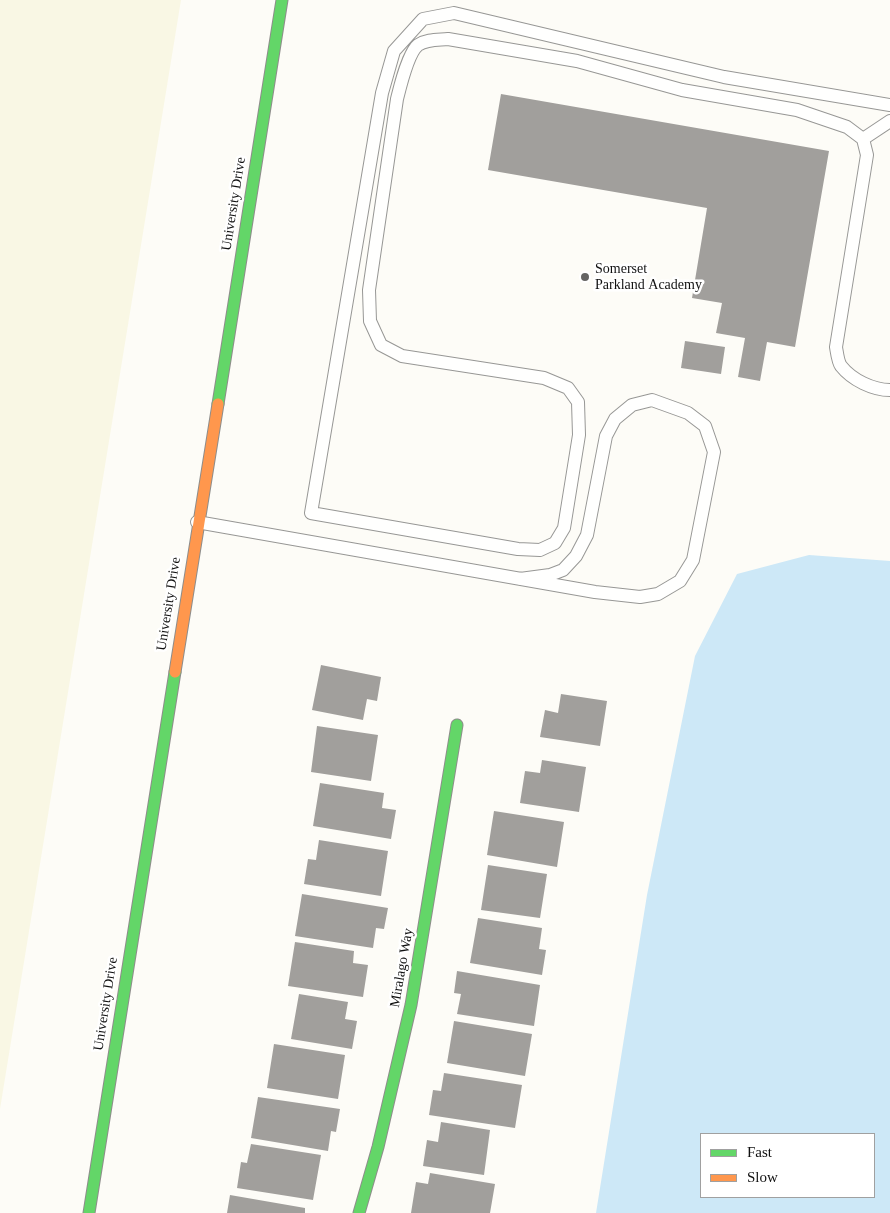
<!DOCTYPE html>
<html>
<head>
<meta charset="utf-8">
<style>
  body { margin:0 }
  #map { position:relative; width:890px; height:1213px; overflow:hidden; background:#fdfcf7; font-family:"Times New Roman",serif }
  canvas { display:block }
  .legend { position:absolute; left:700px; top:1133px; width:175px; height:65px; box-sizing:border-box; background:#fff; border:1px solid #a0a0a0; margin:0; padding:6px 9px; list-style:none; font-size:15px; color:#111 }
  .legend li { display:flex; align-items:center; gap:10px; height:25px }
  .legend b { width:25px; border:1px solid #a0a0a0 }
</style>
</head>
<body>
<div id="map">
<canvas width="890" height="1213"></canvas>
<ul class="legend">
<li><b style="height:6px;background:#63d668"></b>Fast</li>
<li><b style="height:6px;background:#ff974d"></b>Slow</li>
</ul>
</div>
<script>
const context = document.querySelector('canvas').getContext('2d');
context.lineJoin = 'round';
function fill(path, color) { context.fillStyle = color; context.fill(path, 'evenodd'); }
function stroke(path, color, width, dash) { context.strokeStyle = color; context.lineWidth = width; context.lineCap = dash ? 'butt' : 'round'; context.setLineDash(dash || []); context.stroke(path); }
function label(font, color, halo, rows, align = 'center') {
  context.font = font + ' "Times New Roman",serif'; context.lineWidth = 5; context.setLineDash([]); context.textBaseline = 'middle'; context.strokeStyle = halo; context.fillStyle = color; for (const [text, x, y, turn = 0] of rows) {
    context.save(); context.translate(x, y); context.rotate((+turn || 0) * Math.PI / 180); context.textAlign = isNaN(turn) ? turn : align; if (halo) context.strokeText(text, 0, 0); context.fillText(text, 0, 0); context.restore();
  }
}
fill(new Path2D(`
  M0,0H181L0,1109Z`), '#f9f7e4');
fill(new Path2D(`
  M809,555L890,561V1213H596L647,895L695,656L737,574ZM701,1134H874V1197H701Z`), '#cde8f7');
fill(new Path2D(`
  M501,94L829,151L795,347L767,342L760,381L738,377L745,338L716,333L722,303L692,298L707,208L488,170Z
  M685,341L725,347L721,374L681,368Z
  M321,665L381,677L377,701L367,699L363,720L312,710Z
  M561,694L607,701L600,746L540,737L545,710L558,713Z
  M317,726L378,735L371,781L311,772Z
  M542,760L586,767L579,812L520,803L525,771L540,773Z
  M320,783L384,793L382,808L396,810L391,839L313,826Z
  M494,811L564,822L557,867L487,855Z
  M319,840L388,851L381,896L304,884L308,859L316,860Z
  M488,865L547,874L540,918L481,910Z
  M302,894L388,908L384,929L376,928L373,948L295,936Z
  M478,918L542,928L539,949L546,950L542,975L470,963Z
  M295,942L354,951L353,963L368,965L363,997L288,986Z
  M457,971L540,985L534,1026L457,1014L461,994L454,993Z
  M299,994L348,1002L345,1019L357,1021L352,1049L291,1039Z
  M454,1021L532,1034L525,1076L447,1063Z
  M274,1044L345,1055L338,1099L267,1088Z
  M444,1073L522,1085L515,1128L429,1115L433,1090L441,1091Z
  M258,1097L340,1109L336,1132L331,1131L328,1151L251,1138Z
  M441,1122L490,1130L484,1175L423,1166L427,1140L438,1142Z
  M251,1144L321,1155L313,1200L237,1188L241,1162L247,1163Z
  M430,1173L495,1184L490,1213H411L416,1182L428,1184Z
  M230,1195L305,1208V1213H227Z`), '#a19f9c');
const lane = new Path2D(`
  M890,105L724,77L454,13L423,19L394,51L382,93L311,513L518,549L540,550L555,543L564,528L579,435L578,402L568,388L544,378L402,356L381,345L370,321L369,290L397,99C400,87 408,53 418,45C427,39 438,40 448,39L577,61L682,90L797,110L847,127L863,139L867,155L836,347C837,353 838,362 841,366C852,380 873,390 890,390
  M863,139L890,121
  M197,522L595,592L640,597L658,594L680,581L693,560L714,452L705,426L688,413L652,400L632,405L615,419L606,436L587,535L576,556L563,570L550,575L520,579`);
const fast = new Path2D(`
  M218,404L282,0
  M89,1213L175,672
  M359,1213L378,1147L411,1005L457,725`);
const slow = new Path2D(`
  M175,672L218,404`);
stroke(lane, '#979795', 14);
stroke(fast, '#8e8d8b', 13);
stroke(slow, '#8e8d8b', 13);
stroke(lane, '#fffffe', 12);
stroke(fast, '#63d668', 11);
stroke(slow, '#ff974d', 11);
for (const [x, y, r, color] of [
  [585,277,5,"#646362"]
]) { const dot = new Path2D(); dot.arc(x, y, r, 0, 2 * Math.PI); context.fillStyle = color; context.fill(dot); stroke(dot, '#fff', 2); }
label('14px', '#111', '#fff', [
  ["University Drive",234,204,-81],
  ["University Drive",169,604,-81],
  ["Miralago Way",402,968,-80],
  ["University Drive",106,1004,-81]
]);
label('14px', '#111', '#fff', [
  ["Somerset",595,269],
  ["Parkland Academy",595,285]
], 'left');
</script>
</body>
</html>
